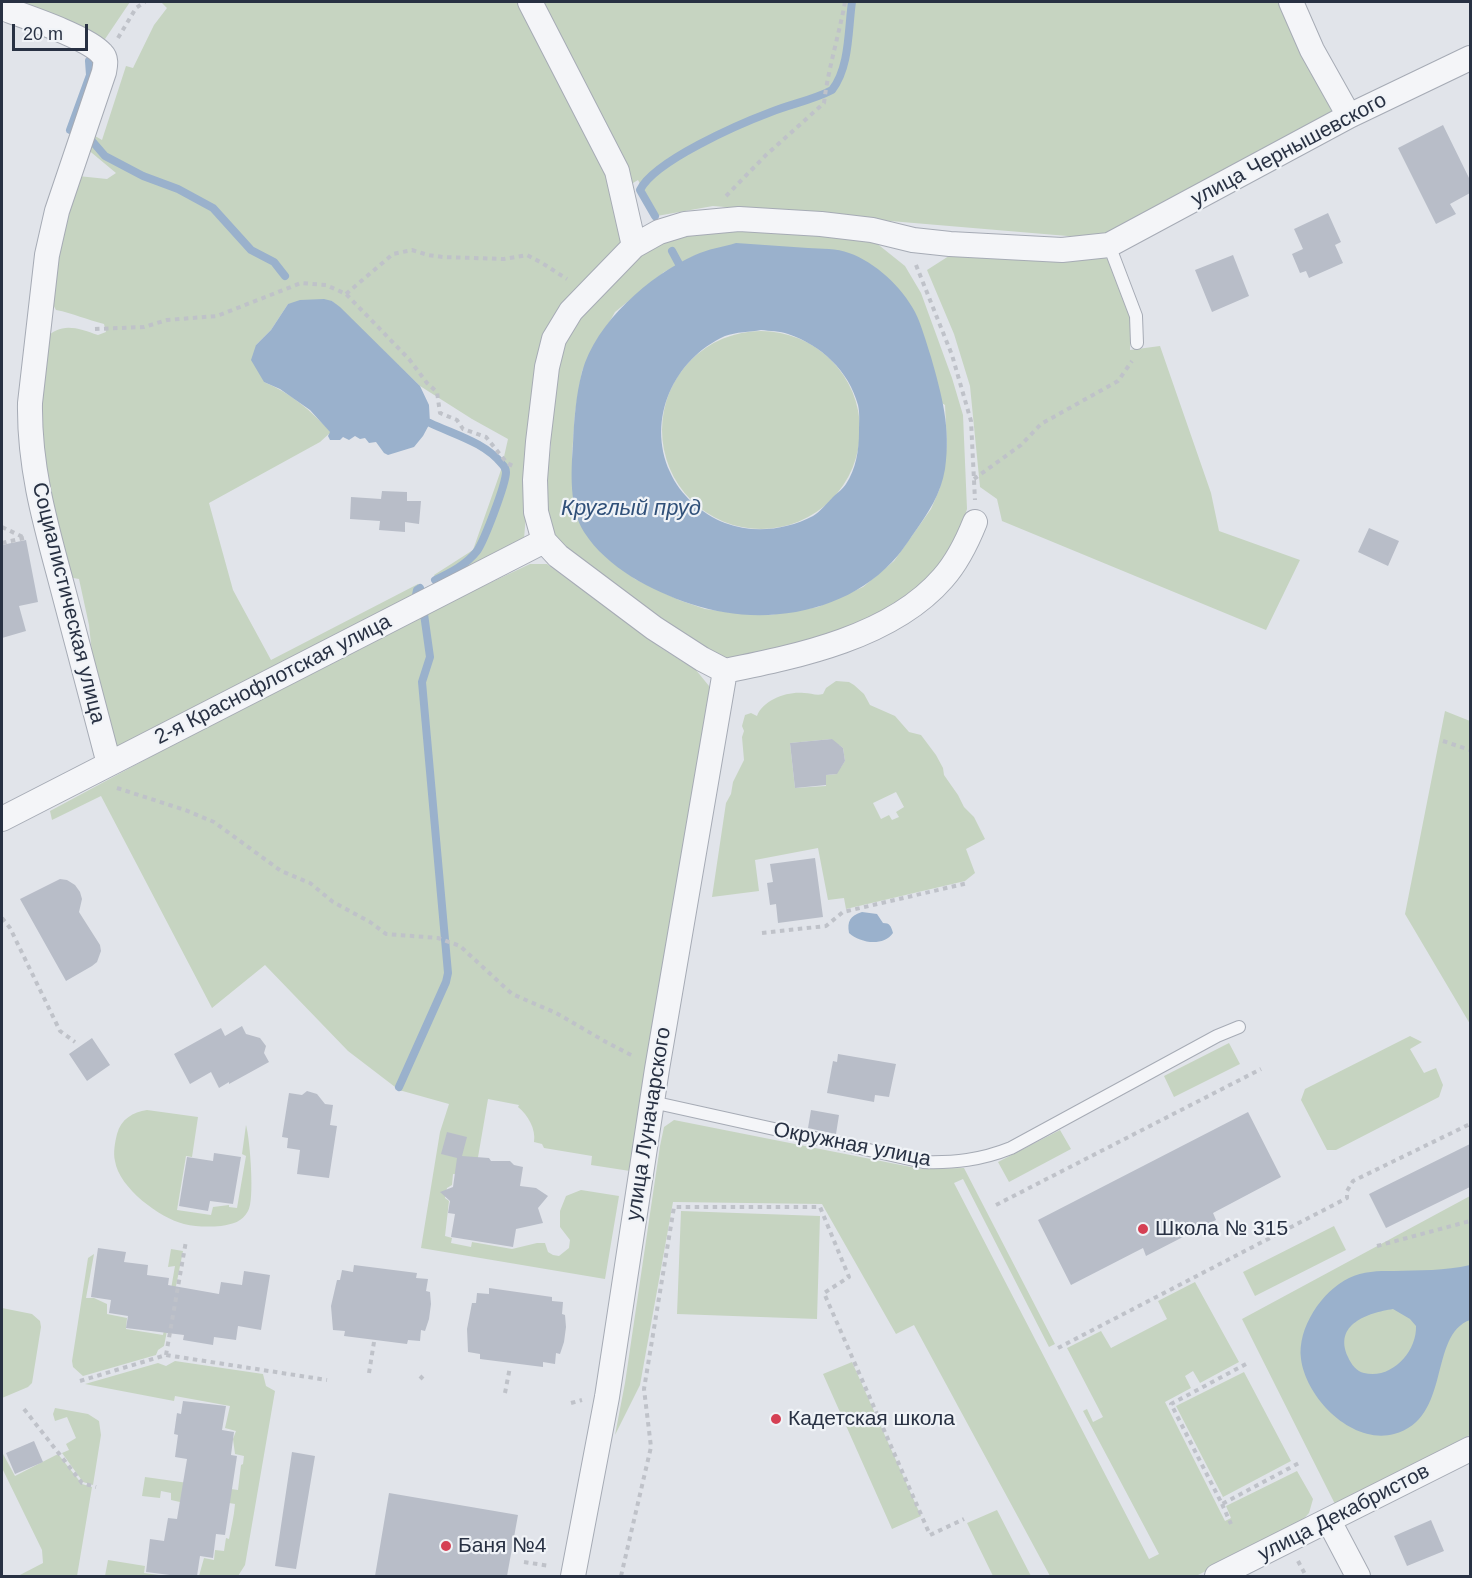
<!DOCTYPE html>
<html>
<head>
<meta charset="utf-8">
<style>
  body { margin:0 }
  #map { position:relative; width:1472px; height:1578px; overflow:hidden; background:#e1e4ea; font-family:Arial,sans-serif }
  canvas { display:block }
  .frame { position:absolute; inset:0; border:3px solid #283143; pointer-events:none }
  .scale { position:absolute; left:12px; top:24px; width:76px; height:27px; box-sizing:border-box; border:3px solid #283143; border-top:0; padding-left:8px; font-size:18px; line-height:21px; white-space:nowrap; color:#283143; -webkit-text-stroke:4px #f0f3f7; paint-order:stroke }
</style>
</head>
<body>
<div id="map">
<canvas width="1472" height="1578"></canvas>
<div class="frame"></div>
<div class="scale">20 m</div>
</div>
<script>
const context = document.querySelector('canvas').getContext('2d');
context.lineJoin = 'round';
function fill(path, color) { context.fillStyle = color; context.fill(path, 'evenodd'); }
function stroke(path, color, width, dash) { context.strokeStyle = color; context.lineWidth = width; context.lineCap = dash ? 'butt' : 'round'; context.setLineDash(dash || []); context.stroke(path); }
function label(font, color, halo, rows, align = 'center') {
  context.font = font + ' Arial,sans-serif'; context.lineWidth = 4.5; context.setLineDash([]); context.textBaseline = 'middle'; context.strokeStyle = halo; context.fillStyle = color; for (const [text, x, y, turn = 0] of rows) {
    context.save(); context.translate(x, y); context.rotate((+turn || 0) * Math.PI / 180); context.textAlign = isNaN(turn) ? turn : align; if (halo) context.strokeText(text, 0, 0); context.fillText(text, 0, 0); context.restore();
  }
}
fill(new Path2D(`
  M3,2H130L103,42Z
  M161,2H1282L1336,115L1103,239L713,206L657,216L638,180L618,192L622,241L616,250L537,396L524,464L526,514L524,539L439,587L434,575L473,550L501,470L508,439L472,419L420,386L332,301L288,304L271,330L256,345L264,382C291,393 311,411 331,432L320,442L209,503L233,590L271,660L418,584L424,594L123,750L111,743L94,672L89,625L79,579L68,577L38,458L44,340C61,321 77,328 98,335L106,332L104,324C87,320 73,313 56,310L51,301L54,267L78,176L107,179L116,173L86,148L90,133L102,140L126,66L133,68L154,25L167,8Z
  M735,227L860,235L875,242L905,266L921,293L952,378L963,415L967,509L959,534L940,569L881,616L846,632L735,659L707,653L574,554L556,536L547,514L545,488L551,445L550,420L563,338L591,302L643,252L683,233ZM698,254L945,405L947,445L940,488L931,509L894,561L863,587L818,607L770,615L735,613L705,609L679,600L635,579L611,561L573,495L572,456L575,413L582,371L615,312L664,272Z
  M952,254L1100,255L1111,261L1131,320L1130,350L1160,346L1211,493L1219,531L1300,560L1266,630L1002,521L997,499L980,487L970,386L954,334L927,270Z
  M662 430a99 99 0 1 1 198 0a99 99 0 1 1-198 0Z
  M530,564H547L661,648L696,670L709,686L710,702L630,1171L591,1165L592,1156L544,1148L542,1144L534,1142C536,1129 528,1115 518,1107L519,1105L488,1099L477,1163L469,1175L453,1174L452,1185L447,1188L445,1198L449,1201L445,1236L452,1238L451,1243L471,1247L472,1242L512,1249L537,1243H545L548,1252L553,1255L559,1256L569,1248L570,1240L560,1227V1211L566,1196L581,1190L619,1196L605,1279L421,1248L440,1132L449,1104L399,1090L348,1051L265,965L212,1008L101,796L52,820L50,811L208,726L424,614Z
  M836,681L849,682L854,685L864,694L870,705L895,716L909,732L921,735L936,755L943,768L944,775L958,795L964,807L974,817L985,839L966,849L975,873L965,881L846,909L844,898L828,900L818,848L755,860L759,891L712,897L726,803L731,794L733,782L744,760L742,737L744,731L742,726L745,715L751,713L757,716C763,700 787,691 804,693C811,693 816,696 823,694L826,688ZM832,739L833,745H839L843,748L845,761L841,767H837V774L826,775V786L795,788L790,743ZM896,792L904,807L896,812L899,817L892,820L889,815L881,819L873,803Z
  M1445,711L1470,721V1024L1405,914Z
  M1410,1036L1422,1042L1410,1049L1424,1073L1436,1068L1443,1085L1439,1097L1336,1150H1327L1301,1100L1305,1089Z
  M1229,1043L1240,1064L1174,1097L1164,1076Z
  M147,1110L198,1117L192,1157L186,1156L177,1210L211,1215L213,1207L229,1205V1207L237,1208L246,1156L242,1154L246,1125C250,1139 255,1201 248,1211C242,1222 233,1224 221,1226C209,1227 196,1227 184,1224C160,1218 119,1188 115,1161C113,1153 115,1142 117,1134C121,1119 133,1112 147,1110Z
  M674,1120L921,1169L964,1168L1055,1344L1049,1347L963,1179L954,1183L1149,1559L1159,1554L1083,1411L1087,1409L1093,1422L1103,1417L1067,1348L1101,1331L1111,1348L1167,1319L1158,1301L1195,1282L1239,1362L1200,1383L1193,1371L1185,1376L1191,1388L1165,1402L1225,1521L1231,1518L1226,1506L1297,1471L1313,1499L1309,1513L1298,1525L1196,1576H1050L914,1325L896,1334L822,1204L673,1202L640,1385L615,1435L625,1383L660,1146L664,1127Z
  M1060,1130L1071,1149L1009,1182L998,1162Z
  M1470,1196V1435L1336,1506L1242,1319Z
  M681,1211L820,1216L817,1319L677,1314Z
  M1334,1226L1346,1250L1255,1296L1243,1272Z
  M171,1249L183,1251L164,1346L158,1350L156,1355L83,1376L73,1367L72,1361L88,1258L94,1254L86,1298H94L107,1304V1314L127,1318L126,1329L163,1335L175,1266L168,1267Z
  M2,1308L32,1314L40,1321L41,1327L32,1383L28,1387L2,1398Z
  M175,1361L263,1374L266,1386L275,1391L245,1565L238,1576H199L204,1558L214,1560L215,1550L224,1551L226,1538L229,1539C231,1528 234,1517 235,1504L182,1495L180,1502L171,1500V1493L161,1491L160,1498L142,1496L145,1477L238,1490L241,1465L243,1464L244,1456L235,1454L233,1439L236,1431L225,1428L230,1406L175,1396L174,1401L85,1384L158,1363L166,1366Z
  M852,1362L921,1516L892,1529L823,1374Z
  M1244,1372L1291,1461L1223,1497L1176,1406Z
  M55,1408L88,1414L99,1421L101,1435L93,1485L83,1482L62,1453L69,1450L66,1444L76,1438L67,1417L55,1421L53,1414Z
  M2,1452L15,1476L58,1454L82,1484L92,1487L77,1576H18L43,1563L42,1550L2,1468Z
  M997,1510L1031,1576H993L967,1523Z
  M108,1560L145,1566L144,1573L166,1576H105Z`), '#c6d4c1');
fill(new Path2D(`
  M736,243C760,245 784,246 808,248C821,249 837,248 849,253C875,262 902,287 915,312C922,326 926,342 931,357C942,396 951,428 945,469C941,494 928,513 914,533C907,543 900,554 892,562C842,615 759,627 691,604C652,591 607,568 584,532C569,508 571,471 573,444C574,420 576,395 582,372C596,322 649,276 695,255C708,249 723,247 736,243ZM761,330C770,331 780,331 788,334C821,345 849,371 858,405C860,413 859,424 859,432C859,450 856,469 846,484C843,489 837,493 833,497C827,503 820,512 813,516C786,530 754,534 725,523C702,514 680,495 670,472C646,419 674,359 725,336C736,332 750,332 761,330Z
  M324,299L332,301L340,307L420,386L429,405L430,423L423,436L414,447L388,455L384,453L376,442L369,443L365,438L360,439L355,436L349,440L343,437L340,440H330L328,436L330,432L310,410L280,389L264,382L251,360L256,345L271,330L288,304L300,300Z
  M862,912L877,914L883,923C890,923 891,926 893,933C883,947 860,943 849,933C847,921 850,916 862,912Z
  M1470,1265V1320C1428,1335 1452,1419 1394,1434C1352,1445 1306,1398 1301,1359C1297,1328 1322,1291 1349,1278C1363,1271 1378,1271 1394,1271C1419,1270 1445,1271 1470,1265ZM1393,1309L1410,1319L1416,1326C1417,1352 1391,1380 1364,1373C1357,1372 1351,1364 1348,1357C1333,1324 1368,1313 1393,1309Z`), '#9ab1cc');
stroke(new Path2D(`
  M70,130L90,75L89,61
  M92,141L105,156L143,176L178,189L213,208L251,250L274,262L285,276
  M655,216L640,190C654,161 739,124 771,112C791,104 813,100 832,90C850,67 848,29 852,2
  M672,251L679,264
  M430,423C455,435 484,442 502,464C504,466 506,470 506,472C506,484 484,541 477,551C466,565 450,573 435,580
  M416,595L417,590L420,588
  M399,1087L446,982L448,973L422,682L430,657L424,614`), '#9ab1cc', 8);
fill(new Path2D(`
  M1443,125L1470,180V193L1450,204L1456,214L1436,224L1398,148Z
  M1328,213L1341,242L1335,245L1343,263L1309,278L1306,271L1300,273L1292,254L1303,249L1294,229Z
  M1233,255L1249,296L1212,312L1195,270Z
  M382,491L407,492V501H421L419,524L405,522V532L379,530L380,521L350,519L351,497L381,499Z
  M1369,528L1399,541L1388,566L1358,552Z
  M26,540L38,602L19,606L26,631L2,638V545Z
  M832,739L843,748L845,761L837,774L826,775V785L795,788L790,743Z
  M815,858L823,917L778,923L776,904L770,905L767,883L773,882L770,864Z
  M60,879L67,880L75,885L80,892L82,899L79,912L100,945L101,951L97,962L92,966L66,981L20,899Z
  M242,1026L246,1034L260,1038L266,1046L264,1053L269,1062L229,1084V1082L219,1088L211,1072L190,1084L174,1054L221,1028L225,1036Z
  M92,1038L110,1065L87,1081L69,1054Z
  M838,1054L896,1064L889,1097L875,1095L874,1102L827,1093L833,1061L837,1062Z
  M307,1091L317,1094L325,1104L333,1105L330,1125L337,1126L329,1178L297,1174L300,1150L287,1148L288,1138L282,1137L289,1093L302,1095Z
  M811,1110L839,1115L836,1134L808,1128Z
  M1248,1112L1281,1177L1213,1213L1216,1220L1146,1256L1143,1248L1071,1285L1038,1220Z
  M447,1132L467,1137L462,1156L489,1158L491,1161H510L514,1165L523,1167L520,1186L536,1188L548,1196L538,1208L543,1223L516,1229L513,1247L451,1237L455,1214L448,1213L450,1201L440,1192L453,1187L457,1158L441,1154Z
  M1470,1144V1187L1386,1228L1369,1194Z
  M214,1153L241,1157L233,1204L210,1201L208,1211L179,1206L187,1157L213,1161Z
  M98,1248L126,1252L124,1262L148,1265L147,1275L169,1278L168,1285L219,1294L221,1282L242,1285L244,1271L270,1275L261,1330L238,1326L236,1340L214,1337L213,1345L183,1340L184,1335L126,1328L128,1316L109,1313L111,1300L91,1297Z
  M354,1265L417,1273L416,1278L428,1279L426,1291L430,1292L431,1304L429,1319L425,1331L421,1330L420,1341L408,1340L407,1344L344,1336L345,1331L333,1330L331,1306L337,1280H340L342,1270L353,1272Z
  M489,1288L552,1297V1301L563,1302L562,1314L565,1315L566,1327L564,1342L560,1354L556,1353L555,1364L543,1362V1367L480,1359V1354L468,1352L467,1329L472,1303H476L477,1293L489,1294Z
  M183,1401L226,1406L222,1430L234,1432L231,1455L237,1456L225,1535L216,1534L213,1558L200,1556L197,1576H178L146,1572L150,1539L164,1541L168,1518L177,1519L187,1459L175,1457L178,1435L174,1434L177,1413L181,1414Z
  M34,1441L43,1462L15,1474L6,1453Z
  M292,1452L315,1456L296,1569L275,1566Z
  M389,1493L518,1515L507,1576H375Z
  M1431,1520L1444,1551L1407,1566L1394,1536Z`), '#b8bdc8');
const service = new Path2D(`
  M1109,245L1136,316L1137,343
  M652,1102L923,1162C954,1163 981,1160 1011,1148L1217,1036L1239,1027`);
const minor = new Path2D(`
  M530,2L617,171L634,246
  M1291,2L1312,50L1349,116
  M2,8C24,16 88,37 102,54C107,59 105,66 104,72L57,211L47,255L30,403C29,465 44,519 60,578C76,640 93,702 109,764
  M975,522C967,542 958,561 943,578C892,637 799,656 725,671L702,659L654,628L558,556L544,541L536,512L535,480L538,442L547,367L554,339L571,311L634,246L659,232L685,224L739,219L821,224L872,230L913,240L950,244L1062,250L1109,245L1349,116L1470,58
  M2,819L544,541
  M1329,1521L1358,1576
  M573,1576L607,1397L657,1069L725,671
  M1217,1576L1470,1449`);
stroke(service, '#a6abb5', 14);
stroke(minor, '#a6abb5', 26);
stroke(new Path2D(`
  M118,38L136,8L145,2
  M726,196L766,155L824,103C828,69 839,35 845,2
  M916,265L952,355L971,421L975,500
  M346,294L393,254L412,250L428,255L443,257L504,259L527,255L542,263L567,279
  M95,329L144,327L167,320L217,316L301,283L326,285L346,294L409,359L427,383L437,392L440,413L457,420L463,429L486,437L507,463L513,466
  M974,479L1021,445L1041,424L1118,381L1132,361
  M2,527L25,538
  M2,543L24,538
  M1443,741L1470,750
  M117,788L185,810L214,822L281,871L310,883L333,902L370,922L386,934L438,938L460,946L512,994L556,1013L606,1042L633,1056
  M2,918L10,928L60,1031L75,1042
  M762,933L826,926L843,912L968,883
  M996,1205L1261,1069
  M1377,1246L1470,1221
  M1058,1348L1347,1198V1191L1353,1181L1470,1124
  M166,1355L186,1241
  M1246,1364L1171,1404L1222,1504L1299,1463
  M369,1373L374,1342
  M420,1376L423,1379
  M80,1381L166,1355L327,1380
  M505,1393L510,1367
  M571,1403L582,1400
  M24,1409L82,1483L96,1487
  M1222,1504L1231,1524
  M1298,1561L1306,1576
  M524,1562L550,1566
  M621,1576L651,1447L644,1389L674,1207H820L849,1277L824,1293L930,1535L964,1519`), '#bfc2c9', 4, [4.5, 4.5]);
stroke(service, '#f4f5f8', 12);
stroke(minor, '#f4f5f8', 24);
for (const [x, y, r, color] of [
  [1143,1229,6,"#d54054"],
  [776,1419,6,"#d54054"],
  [446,1546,6,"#d54054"]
]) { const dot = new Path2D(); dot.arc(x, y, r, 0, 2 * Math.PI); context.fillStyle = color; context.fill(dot); stroke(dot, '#f0f3f7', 2); }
label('21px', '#283143', '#f0f3f7', [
  ["улица Чернышевского",1289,150,-28],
  ["Социалистическая улица",68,603,76],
  ["2-я Краснофлотская улица",273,680,-27],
  ["улица Луначарского",649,1124,-81],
  ["Окружная улица",852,1145,11],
  ["улица Декабристов",1344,1513,-27]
]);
label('21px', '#283143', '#f0f3f7', [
  ["Школа № 315",1155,1229],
  ["Кадетская школа",788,1419],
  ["Баня №4",458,1546]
], 'left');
label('italic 22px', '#305079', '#f0f3f7', [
  ["Круглый пруд",631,509]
]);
</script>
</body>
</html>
